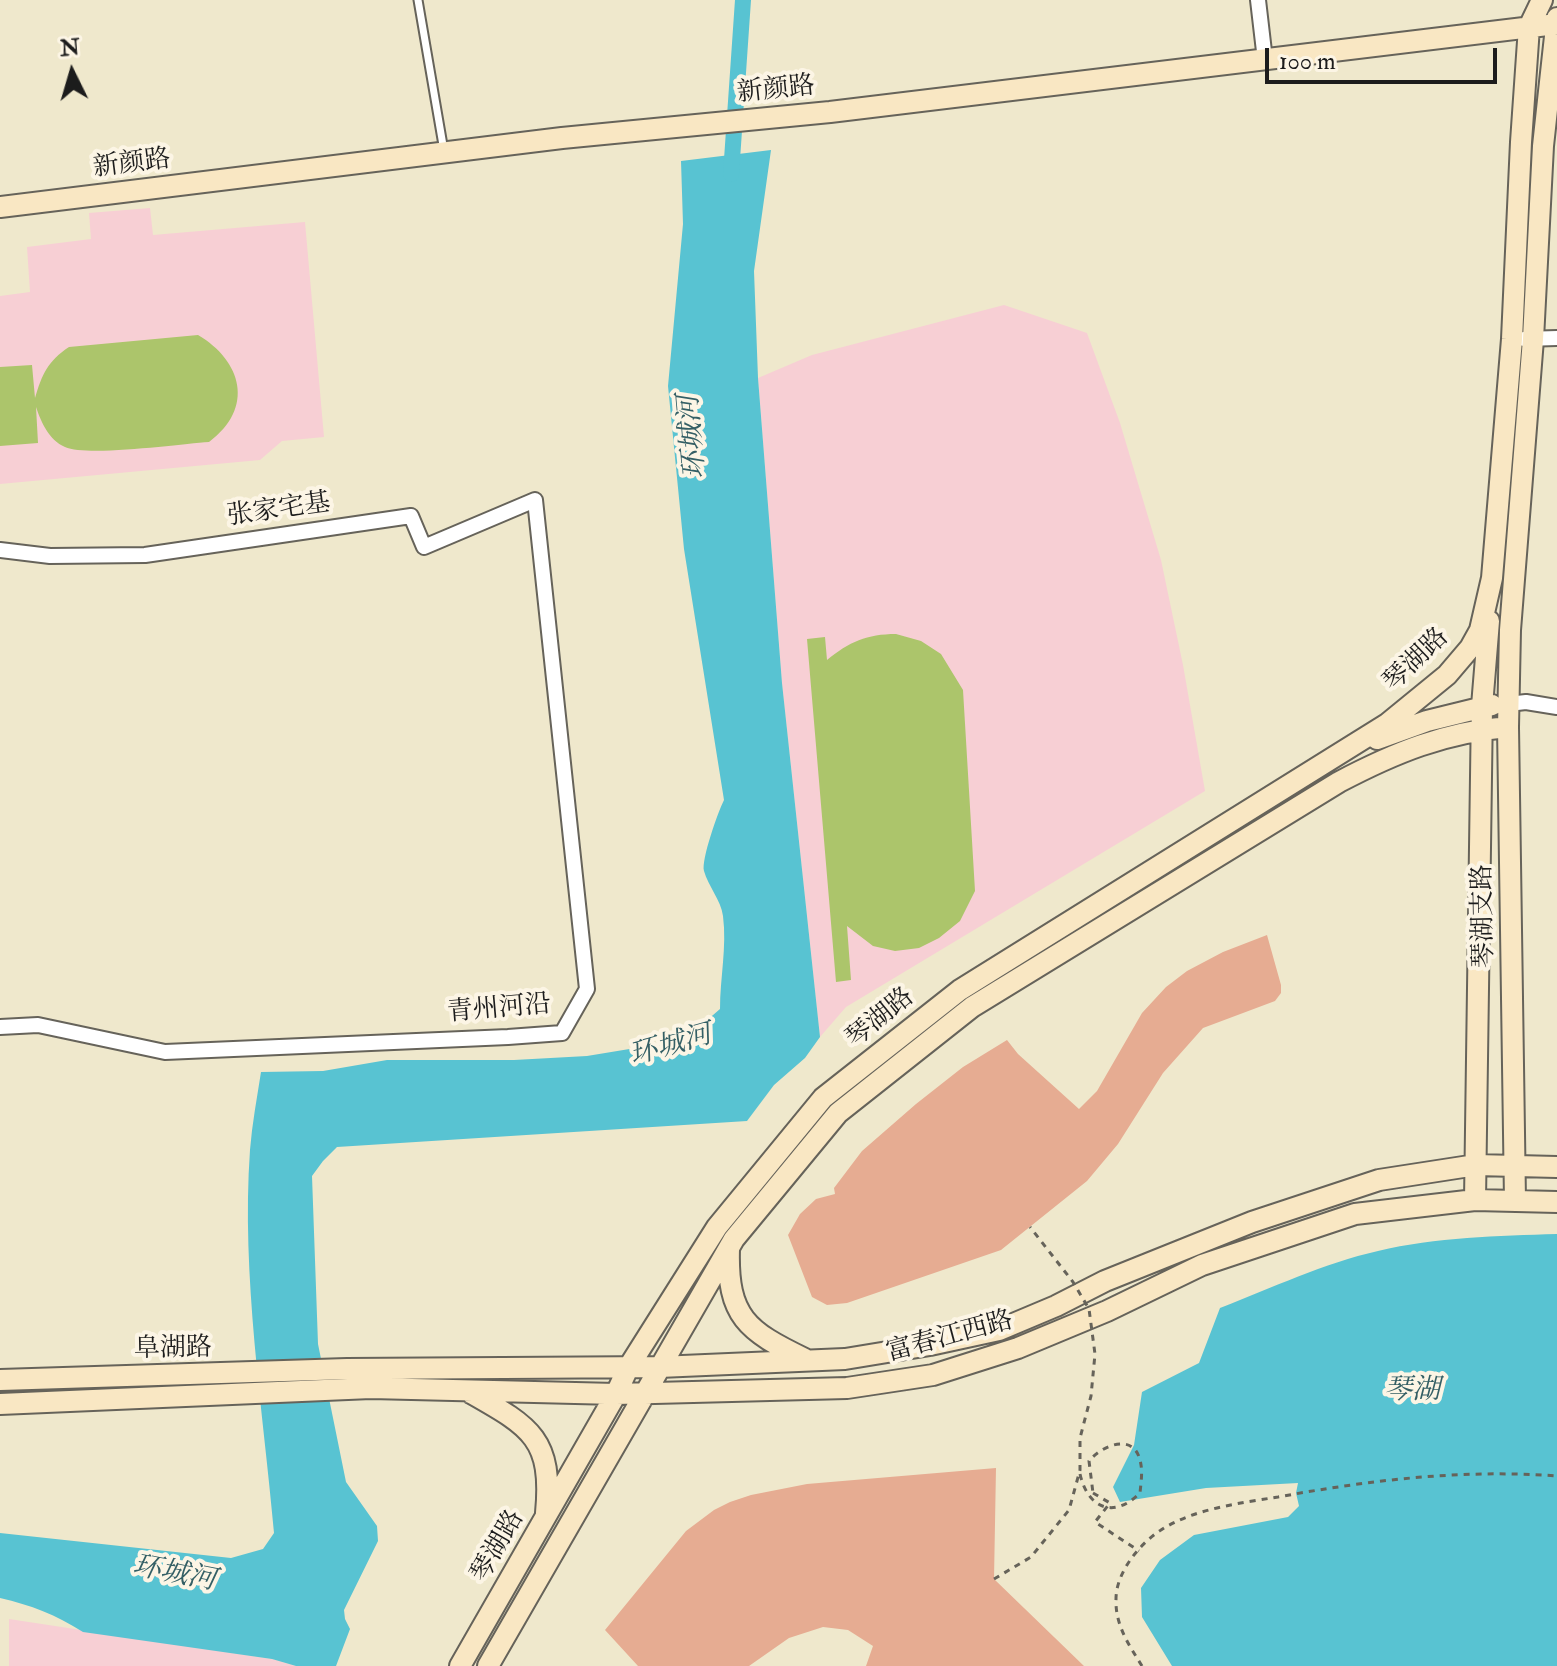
<!DOCTYPE html>
<html>
<head>
<meta charset="utf-8">
<style>
  body { margin:0 }
  #map { position:relative; width:1557px; height:1666px; overflow:hidden; background:#efe8cc; font-family:"IM FELL Double Pica",serif }
  canvas { display:block }
  .north { position:absolute; left:32px; top:32px; width:80px; height:80px; -webkit-text-stroke:6px #fcf5e5; paint-order:stroke; rotate:355deg; font-size:22px; font-weight:700; line-height:32px; text-align:center; color:#1c1c1c }
  .north::after { content:''; display:block; margin:auto; width:28px; height:36px; background:#1c1c1c; clip-path:polygon(50% 0,100% 100%,50% 72%,0 100%) }
  .scale { position:absolute; left:1265px; top:48px; width:232px; height:36px; box-sizing:border-box; border:4px solid #1c1c1c; border-top:0; padding-left:10px; font-size:24px; line-height:28px; white-space:nowrap; color:#1c1c1c; -webkit-text-stroke:6px #fcf5e5; paint-order:stroke }
</style>
</head>
<body>
<div id="map">
<canvas width="1557" height="1666"></canvas>
<div class="north">N</div>
<div class="scale">100 m</div>
</div>
<script>
const context = document.querySelector('canvas').getContext('2d');
context.lineJoin = 'round';
function fill(path, color) { context.fillStyle = color; context.fill(path, 'evenodd'); }
function stroke(path, color, width, dash) { context.strokeStyle = color; context.lineWidth = width; context.lineCap = dash ? 'butt' : 'round'; context.setLineDash(dash || []); context.stroke(path); }
function label(font, color, halo, rows, align = 'center') {
  context.font = font + ' "IM FELL Double Pica","Noto Serif SC",serif'; context.lineWidth = 8; context.setLineDash([]); context.textBaseline = 'middle'; context.strokeStyle = halo; context.fillStyle = color; for (const [text, x, y, turn = 0] of rows) {
    context.save(); context.translate(x, y); context.rotate((+turn || 0) * Math.PI / 180); context.textAlign = isNaN(turn) ? turn : align; if (halo) context.strokeText(text, 0, 0); context.fillText(text, 0, 0); context.restore();
  }
}
fill(new Path2D(`
  M150,208L153,235L305,222L324,437L282,441L260,460L0,484V296L30,292L27,247L91,239L89,213Z
  M1004,305L1087,333L1120,423L1161,560L1183,665L1205,791L846,1007L820,1037L782,683L758,378L812,355Z
  M9,1619L272,1659L296,1666H9Z`), '#f7cfd4');
fill(new Path2D(`
  M198,335C242,361 255,408 209,442C179,444 88,457 65,447C49,440 41,422 36,407L38,443L0,446V367L32,365L35,398C42,374 48,361 69,347Z
  M896,634L921,641L941,654L963,690L975,891L960,921L939,938L919,948L895,951L873,946L847,926L851,980L836,982L807,639L825,637L827,660C849,642 867,634 896,634Z`), '#acc56b');
fill(new Path2D(`
  M771,150L754,271L758,378L782,683L820,1037L805,1058L774,1085L747,1121L337,1147L323,1161L312,1176L318,1344L346,1482L377,1526L378,1541L344,1610L345,1619L350,1629L336,1666H296L272,1659L83,1632C56,1615 31,1605 0,1598V1533L231,1558L263,1549L274,1533C263,1408 241,1276 250,1150C252,1124 257,1098 261,1072L323,1071L387,1060H514L587,1056L684,1040L720,1009C720,978 727,947 723,916C721,900 708,886 704,871C701,860 718,812 724,800L684,549L668,386L683,224L681,161Z
  M1557,1234V1666H1172L1142,1617L1141,1588L1160,1560L1194,1535L1288,1517L1299,1506L1296,1493L1298,1483L1206,1488L1120,1502L1113,1487L1134,1445L1142,1392L1199,1363L1220,1308C1272,1288 1324,1263 1378,1251C1436,1237 1498,1236 1557,1234Z`), '#58c3d2');
stroke(new Path2D(`
  M731,174L743,0`), '#58c3d2', 16);
fill(new Path2D(`
  M1267,935L1281,985V993L1275,1001L1203,1028L1163,1073L1118,1144L1087,1181L1001,1250L847,1303L827,1305L812,1297L788,1235L800,1214L816,1199L835,1194L834,1188L862,1151L916,1104L963,1067L1007,1040L1018,1054L1079,1109L1097,1091L1142,1013L1166,987L1187,971L1223,952Z
  M996,1468L994,1579L1084,1666H866L873,1646L848,1630L823,1627L789,1638L749,1666H638L605,1630L686,1531L714,1510L730,1502L751,1495L807,1484Z`), '#e6ac92');
const lane = new Path2D(`
  M418,0L444,151`);
const street = new Path2D(`
  M1258,0L1265,60
  M1524,339L1557,338
  M0,550L50,556L145,555L411,516L424,547L535,500L587,989L562,1033L508,1037L165,1052L38,1025L0,1027
  M1508,704L1526,702L1557,707`);
const secondary = new Path2D(`
  M0,207L562,138L830,112L1557,24
  M1377,739L1427,721L1492,705
  M1475,1200L1482,706L1489,621
  M1515,1200L1508,727L1510,630L1533,339L1543,146L1557,18
  M729,1249C727,1317 747,1331 805,1359
  M0,1380L347,1369L659,1367L845,1359L930,1345L999,1330L1056,1306L1105,1281L1252,1222L1379,1180L1476,1165L1557,1167
  M471,1393C531,1427 553,1439 546,1513
  M0,1404L371,1388L616,1394L847,1388L933,1375L1018,1348L1107,1311L1202,1265L1355,1214L1475,1200L1557,1202
  M460,1666L616,1394L628,1368L717,1227L823,1098L960,990L1387,724L1447,675L1470,648L1480,630L1492,578L1512,339L1521,142L1529,27L1542,0
  M488,1666L734,1239L838,1113L972,1007L1339,782C1394,753 1445,732 1508,727`);
stroke(lane, '#66635a', 11);
stroke(street, '#66635a', 18);
stroke(secondary, '#66635a', 24);
stroke(new Path2D(`
  M1093,1493L1110,1503L1095,1522L1139,1551
  M1142,1666C1129,1645 1115,1625 1116,1599C1116,1573 1139,1544 1161,1530C1193,1509 1240,1503 1278,1497C1371,1480 1462,1469 1557,1476`), '#66635a', 3, [6, 6]);
stroke(lane, '#fff', 7);
stroke(street, '#fff', 14);
stroke(secondary, '#f9e7c3', 20);
stroke(new Path2D(`
  M1080,1474C1088,1509 1114,1519 1140,1493C1141,1482 1143,1471 1140,1460C1133,1432 1101,1446 1089,1461L1093,1493
  M994,1579L1031,1557L1069,1510L1080,1470V1438L1091,1396L1095,1354L1089,1309L1073,1282L1030,1227`), '#66635a', 3, [6, 6]);
label('26px', '#1c1c1c', '#fcf5e5', [
  ["新颜路",776,91,-6],
  ["新颜路",132,165,-7],
  ["张家宅基",279,511,-8],
  ["琴湖路",1417,661,-44],
  ["琴湖支路",1485,916,-91],
  ["青州河沿",499,1010,-5],
  ["琴湖路",881,1019,-39],
  ["富春江西路",950,1338,-15],
  ["阜湖路",173,1350,-1],
  ["琴湖路",499,1547,-60]
]);
label('italic 28px', '#345f65', '#fcf5e5', [
  ["环城河",694,437,-95],
  ["环城河",671,1047,-16],
  ["琴湖",1412,1392],
  ["环城河",174,1575,11]
]);
</script>
</body>
</html>
